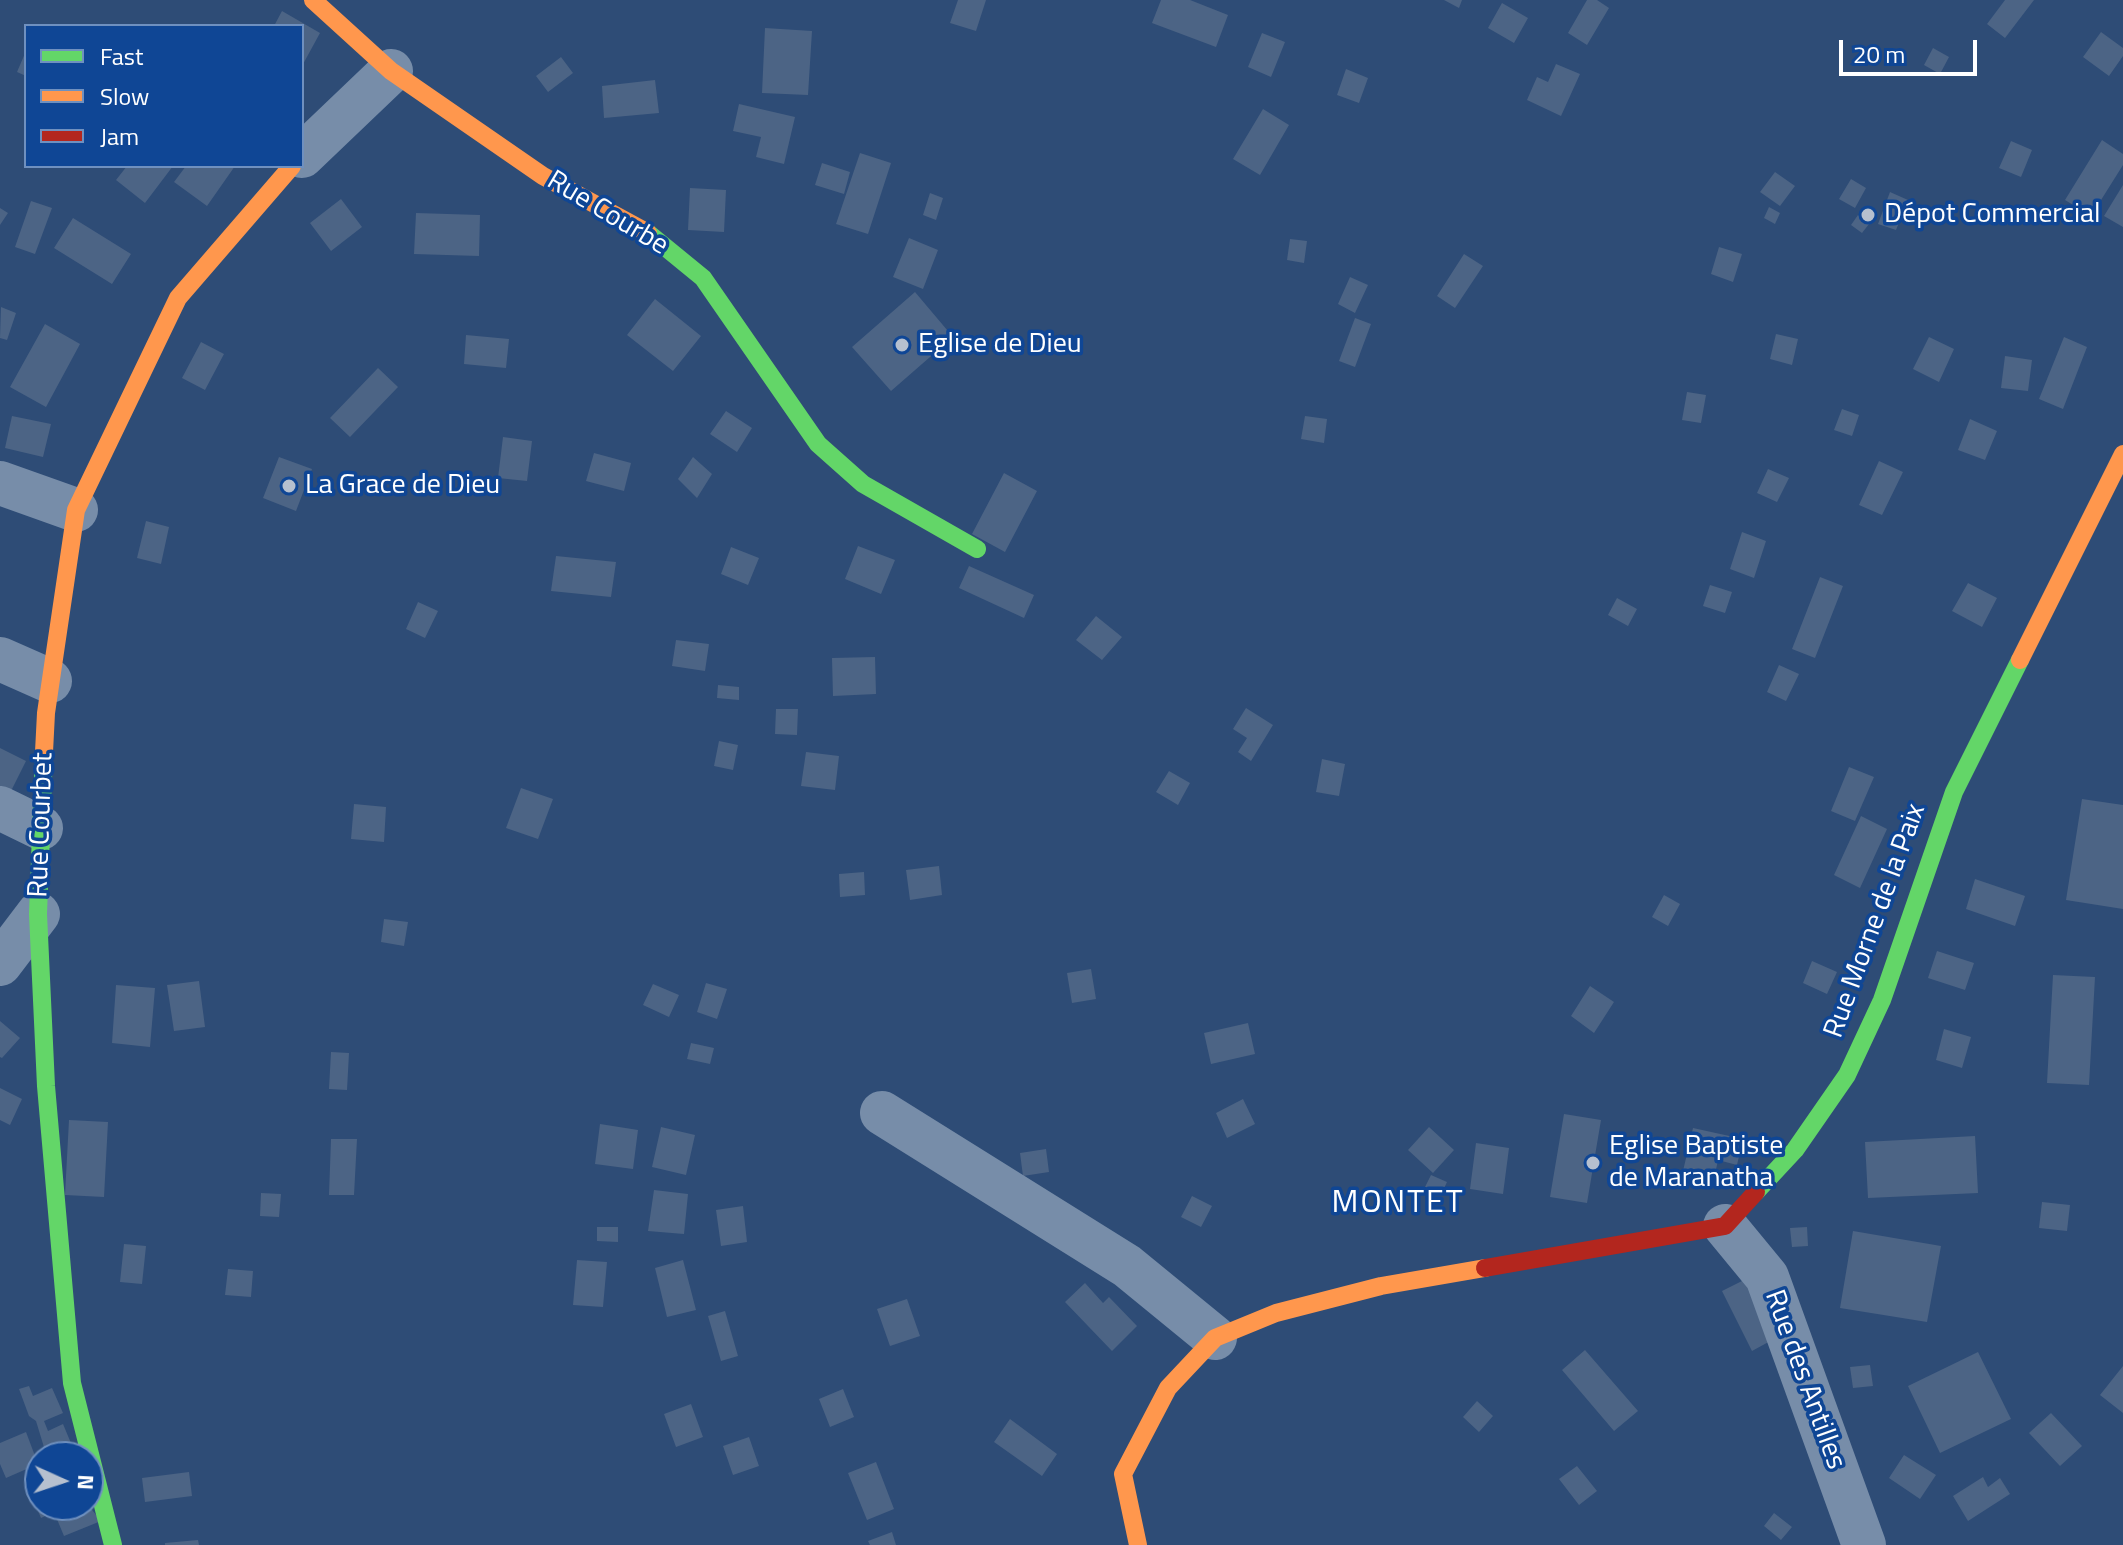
<!DOCTYPE html>
<html>
<head>
<meta charset="utf-8">
<style>
  body { margin:0 }
  #map { position:relative; width:2123px; height:1545px; overflow:hidden; background:#2e4c76; font-family:"Titillium Web",sans-serif }
  canvas { display:block }
  .legend { position:absolute; left:24px; top:24px; width:280px; height:144px; box-sizing:border-box; background:#0f4695; border:2px solid #6f90bf; margin:0; padding:10px 14px; list-style:none; font-size:24px; color:#fff }
  .legend li { display:flex; align-items:center; gap:16px; height:40px }
  .legend b { width:40px; border:2px solid #6f90bf }
  .north { position:absolute; left:24px; top:1441px; width:80px; height:80px; box-sizing:border-box; background:#0f4695; border:2px solid #6f90bf; border-radius:50%; rotate:93deg; font-size:22px; font-weight:700; line-height:32px; text-align:center; color:#fff }
  .north::after { content:''; display:block; margin:auto; width:28px; height:36px; background:#b6c0cf; clip-path:polygon(50% 0,100% 100%,50% 72%,0 100%) }
  .scale { position:absolute; left:1839px; top:40px; width:138px; height:36px; box-sizing:border-box; border:4px solid #fff; border-top:0; padding-left:10px; font-size:24px; line-height:28px; white-space:nowrap; color:#fff; -webkit-text-stroke:6px #0f4695; paint-order:stroke }
</style>
</head>
<body>
<div id="map">
<canvas width="2123" height="1545"></canvas>
<ul class="legend">
<li><b style="height:10px;background:#63d668"></b>Fast</li>
<li><b style="height:10px;background:#ff974d"></b>Slow</li>
<li><b style="height:10px;background:#b3261e"></b>Jam</li>
</ul>
<div class="north">N</div>
<div class="scale">20 m</div>
</div>
<script>
const context = document.querySelector('canvas').getContext('2d');
context.lineJoin = 'round';
function fill(path, color) { context.fillStyle = color; context.fill(path, 'evenodd'); }
function stroke(path, color, width, dash) { context.strokeStyle = color; context.lineWidth = width; context.lineCap = dash ? 'butt' : 'round'; context.setLineDash(dash || []); context.stroke(path); }
function label(font, color, halo, rows, align = 'center') {
  context.font = font + ' "Titillium Web",sans-serif'; context.lineWidth = 7; context.setLineDash([]); context.textBaseline = 'middle'; context.strokeStyle = halo; context.fillStyle = color; for (const [text, x, y, turn = 0] of rows) {
    context.save(); context.translate(x, y); context.rotate((+turn || 0) * Math.PI / 180); context.textAlign = isNaN(turn) ? turn : align; if (halo) context.strokeText(text, 0, 0); context.fillText(text, 0, 0); context.restore();
  }
}
fill(new Path2D(`
  M958,0H986L976,31L950,23Z
  M1161,0H1190L1228,15L1216,47L1152,23Z
  M1444,0H1462L1459,8Z
  M1587,0H1597L1609,8L1587,45L1568,33Z
  M2005,0H2034L2005,38L1987,24Z
  M1502,3L1528,18L1514,43L1488,28Z
  M282,11L320,33L302,66V26H274Z
  M765,28L812,31L808,95L762,93Z
  M2101,32L2123,48V56L2109,76L2083,57Z
  M1262,33L1285,42L1271,77L1248,67Z
  M1933,48L1949,57L1940,74L1924,65Z
  M26,51V76L17,72Z
  M561,57L573,73L548,92L536,76Z
  M1556,64L1580,74L1561,116L1527,100L1537,77L1548,82Z
  M1346,69L1368,78L1359,103L1337,95Z
  M655,80L659,113L604,118L602,86Z
  M739,104L795,117L784,164L756,157L761,137L733,131Z
  M1263,109L1289,125L1260,175L1233,159Z
  M2102,140L2123,154V165L2091,216L2065,200Z
  M2011,141L2032,150L2021,177L1999,168Z
  M860,153L891,163L868,234L836,224Z
  M822,163L850,172L844,194L815,185Z
  M127,166H173L145,203L116,180Z
  M186,166H235L207,206L174,182Z
  M1775,172L1795,186L1780,206L1760,192Z
  M1851,179L1866,188L1855,208L1839,199Z
  M2123,185V227L2104,216Z
  M690,188L726,190L724,232L688,230Z
  M1890,192L1908,200L1896,230L1878,224Z
  M930,193L943,198L936,220L923,215Z
  M341,199L362,227L331,251L310,223Z
  M31,201L52,208L35,254L15,247Z
  M1769,207L1780,213L1775,224L1764,218Z
  M0,208L8,213L0,225Z
  M416,213L480,215L479,256L414,254Z
  M1858,215L1869,224L1862,233L1851,225Z
  M73,218L131,254L112,284L54,248Z
  M909,238L938,250L923,289L893,277Z
  M1290,239L1307,241L1304,263L1287,260Z
  M1719,247L1742,254L1733,282L1711,274Z
  M1464,254L1483,266L1455,308L1437,296Z
  M1350,277L1368,285L1355,313L1338,304Z
  M915,292L953,337L891,391L852,347Z
  M655,299L701,336L673,371L627,335Z
  M1,307L16,313L7,340L0,338Z
  M1355,318L1371,324L1355,367L1339,361Z
  M45,324L80,344L46,407L10,387Z
  M1776,334L1798,339L1792,365L1770,359Z
  M466,335L509,339L506,368L464,364Z
  M1929,337L1954,349L1939,382L1913,369Z
  M2064,337L2087,347L2063,409L2039,399Z
  M201,342L224,354L205,390L182,378Z
  M2005,356L2032,360L2028,391L2001,388Z
  M378,368L398,387L350,437L330,418Z
  M1687,392L1706,395L1701,423L1682,420Z
  M1842,409L1859,415L1852,436L1834,430Z
  M726,411L752,428L737,452L710,434Z
  M12,416L51,424L43,457L5,448Z
  M1305,416L1327,419L1324,443L1301,439Z
  M1970,419L1997,431L1985,460L1958,450Z
  M503,437L532,441L527,481L498,478Z
  M594,453L631,463L624,491L586,481Z
  M279,457L312,469L296,511L263,498Z
  M693,457L712,474L697,498L678,479Z
  M1879,461L1903,472L1882,515L1859,505Z
  M1768,469L1789,478L1777,502L1757,493Z
  M1004,473L1037,491L1005,552L972,534Z
  M146,521L169,527L161,564L137,558Z
  M1742,532L1766,541L1754,578L1730,569Z
  M858,546L895,560L881,594L845,579Z
  M731,547L759,558L748,585L721,574Z
  M556,556L616,562L611,597L551,591Z
  M969,566L1034,595L1024,618L959,588Z
  M1820,577L1843,586L1815,658L1792,649Z
  M1968,583L1997,598L1982,627L1952,611Z
  M1710,585L1732,592L1725,613L1703,606Z
  M1617,598L1637,609L1628,626L1608,615Z
  M418,602L438,611L425,638L406,629Z
  M1096,616L1122,637L1102,660L1076,640Z
  M676,640L709,644L705,671L672,666Z
  M875,657L876,694L833,696L832,658Z
  M1779,665L1799,674L1786,701L1767,692Z
  M718,685L739,687V700L717,698Z
  M1246,708L1273,725L1251,761L1238,752L1247,738L1233,729Z
  M776,709H798L797,735L775,734Z
  M719,741L738,745L733,770L714,766Z
  M0,748L26,761L9,795L0,791Z
  M806,752L839,756L835,790L801,786Z
  M1322,759L1345,764L1339,796L1316,792Z
  M1849,767L1874,777L1855,821L1831,811Z
  M1169,771L1190,783L1178,805L1156,792Z
  M521,788L553,799L538,839L506,828Z
  M2082,799L2123,805V909L2066,900Z
  M354,804L386,807L384,842L351,839Z
  M1861,816L1887,829L1860,888L1834,875Z
  M939,866L942,895L910,900L906,870Z
  M864,872L865,895L840,897L839,874Z
  M1975,879L2025,896L2015,926L1966,909Z
  M1664,895L1680,904L1668,926L1652,917Z
  M384,919L408,922L404,946L381,942Z
  M1937,951L1974,963L1965,990L1928,978Z
  M1812,961L1837,972L1827,994L1803,983Z
  M1091,969L1096,999L1072,1003L1067,973Z
  M2053,975L2095,977L2089,1085L2047,1083Z
  M199,981L205,1027L174,1031L167,985Z
  M706,983L727,989L717,1019L697,1012Z
  M653,984L679,995L669,1017L643,1005Z
  M116,985L155,988L150,1047L112,1043Z
  M1590,986L1614,1002L1594,1033L1571,1016Z
  M0,1021L20,1038L2,1058L0,1057Z
  M1248,1023L1255,1054L1211,1064L1204,1033Z
  M1944,1029L1971,1037L1962,1068L1936,1060Z
  M691,1043L714,1048L710,1064L687,1059Z
  M331,1052L349,1053L347,1090L329,1089Z
  M0,1088L22,1099L10,1125L0,1120Z
  M1243,1099L1255,1124L1227,1138L1216,1113Z
  M1564,1114L1601,1120L1587,1203L1550,1197Z
  M69,1120L108,1122L104,1197L65,1195Z
  M600,1124L638,1130L633,1169L595,1164Z
  M661,1127L695,1135L686,1175L652,1167Z
  M1429,1127L1454,1150L1433,1173L1408,1150Z
  M1693,1128L1743,1139L1737,1165L1718,1160L1714,1179L1683,1171Z
  M1975,1136L1978,1193L1868,1198L1865,1142Z
  M331,1139H357L354,1195H329Z
  M1476,1143L1509,1148L1503,1194L1470,1189Z
  M1046,1149L1049,1172L1023,1176L1020,1153Z
  M1431,1175L1447,1182L1441,1195L1425,1187Z
  M654,1190L688,1194L684,1234L648,1231Z
  M261,1193L281,1194L279,1217L260,1216Z
  M1192,1196L1212,1206L1201,1227L1181,1217Z
  M2042,1202L2070,1205L2067,1231L2039,1228Z
  M743,1206L747,1242L721,1246L716,1210Z
  M597,1227H618V1242L597,1241Z
  M1807,1227L1808,1246L1792,1247L1790,1228Z
  M1853,1231L1941,1246L1927,1322L1840,1308Z
  M124,1244L146,1246L142,1284L120,1282Z
  M577,1260L607,1262L603,1307L573,1305Z
  M683,1260L696,1310L667,1317L655,1268Z
  M228,1269L253,1271L251,1297L225,1295Z
  M1744,1280L1774,1339L1752,1351L1722,1291Z
  M1085,1283L1103,1303L1109,1297L1137,1326L1112,1351L1065,1302Z
  M907,1299L920,1336L890,1346L877,1309Z
  M725,1311L738,1356L721,1361L708,1316Z
  M1585,1350L1638,1411L1614,1431L1562,1370Z
  M1978,1352L2011,1419L1940,1453L1908,1386Z
  M1870,1365L1873,1386L1853,1388L1850,1367Z
  M2123,1366V1413L2100,1395Z
  M29,1386L33,1396L52,1388L63,1413L44,1421L48,1431L63,1424L73,1448L47,1457L36,1421L29,1416L19,1389Z
  M843,1389L854,1417L830,1427L819,1399Z
  M1477,1401L1493,1416L1479,1432L1463,1417Z
  M691,1404L703,1437L676,1447L664,1414Z
  M2051,1413L2082,1446L2060,1466L2029,1433Z
  M1010,1419L1057,1454L1042,1476L994,1442Z
  M26,1432L38,1464L6,1478L0,1464V1443Z
  M749,1437L759,1466L733,1475L723,1446Z
  M1904,1455L1936,1475L1920,1499L1889,1478Z
  M876,1462L894,1509L867,1520L848,1473Z
  M1577,1466L1597,1491L1579,1505L1559,1479Z
  M189,1472L192,1496L145,1502L142,1478Z
  M1983,1477L1988,1487L2000,1478L2010,1494L1968,1521L1953,1496Z
  M40,1490V1505H88L101,1521L64,1536L54,1512L41,1518L31,1494Z
  M1774,1513L1792,1527L1781,1540L1764,1526Z
  M892,1532L896,1545H870L868,1541Z
  M198,1540L199,1545H165V1543Z`), '#4c6485');
stroke(new Path2D(`
  M302,156L391,71
  M0,483L76,510
  M0,659L50,681
  M0,808L41,828
  M0,964L38,914
  M882,1113L1127,1266L1215,1338
  M1725,1226L1767,1277L1864,1545`), '#778da9', 44);
stroke(new Path2D(`
  M648,233L703,278L818,444L863,484L977,549
  M44,752L38,914L46,1086L72,1383L113,1545
  M1756,1192L1795,1150L1847,1075L1882,1000L1954,792L2020,660`), '#63d668', 18);
stroke(new Path2D(`
  M313,0L391,71L543,176L648,233
  M2020,660L2123,454
  M44,752L46,713L76,510L178,298L292,166
  M1138,1545L1123,1474L1168,1388L1215,1338L1276,1313L1381,1286L1485,1268`), '#ff974d', 18);
stroke(new Path2D(`
  M1485,1268L1725,1226L1756,1192`), '#b3261e', 18);
for (const [x, y, r, color] of [
  [1868,215,8,"#b6c0cf"],
  [902,345,8,"#b6c0cf"],
  [289,486,8,"#b6c0cf"],
  [1593,1163,8,"#b6c0cf"]
]) { const dot = new Path2D(); dot.arc(x, y, r, 0, 2 * Math.PI); context.fillStyle = color; context.fill(dot); stroke(dot, '#0f4695', 3); }
label('28px', '#fff', '#0f4695', [
  ["Rue Courbe",607,214,31],
  ["Rue Courbet",42,825,-88],
  ["Rue Morne de la Paix",1876,921,-70],
  ["Rue des Antilles",1804,1380,70]
]);
label('28px', '#fff', '#0f4695', [
  ["Dépot Commercial",1884,215],
  ["Eglise de Dieu",918,345],
  ["La Grace de Dieu",305,486],
  ["Eglise Baptiste",1609,1147],
  ["de Maranatha",1609,1179]
], 'left');
context.letterSpacing = '2px';
label('32px', '#fff', '#0f4695', [
  ["MONTET",1398,1204]
]);
context.letterSpacing = '0px';
</script>
</body>
</html>
